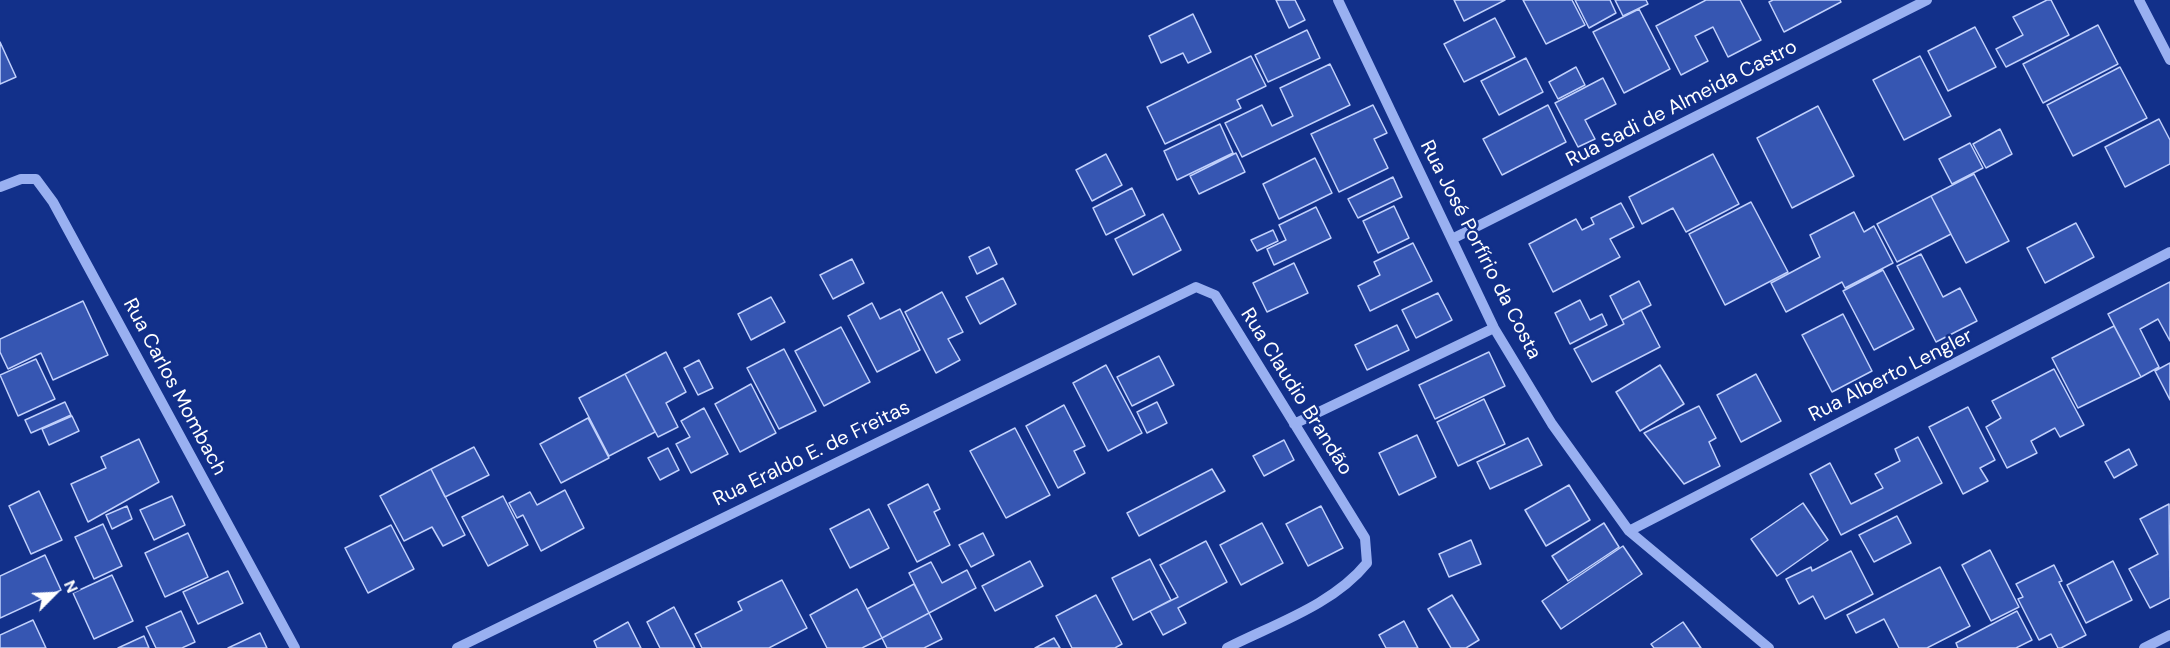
<!DOCTYPE html>
<html>
<head>
<meta charset="utf-8">
<style>
  body { margin:0 }
  #map { position:relative; width:2170px; height:648px; overflow:hidden; background:#12308a; font-family:"DM Sans",sans-serif }
  canvas { display:block }
  .north { position:absolute; left:24px; top:564px; width:60px; height:60px; -webkit-text-stroke:4px #12308a; paint-order:stroke; rotate:66deg; font-size:16px; font-weight:700; line-height:24px; text-align:center; color:#fff }
  .north::after { content:''; display:block; margin:auto; width:21px; height:27px; background:#fff; clip-path:polygon(50% 0,100% 100%,50% 72%,0 100%) }
</style>
</head>
<body>
<div id="map">
<canvas width="2170" height="648"></canvas>
<div class="north">N</div>
</div>
<script>
const context = document.querySelector('canvas').getContext('2d');
context.lineJoin = 'round';
function fill(path, color) { context.fillStyle = color; context.fill(path, 'evenodd'); }
function stroke(path, color, width, dash) { context.strokeStyle = color; context.lineWidth = width; context.lineCap = dash ? 'butt' : 'round'; context.setLineDash(dash || []); context.stroke(path); }
function label(font, color, halo, rows, align = 'center') {
  context.font = font + ' "DM Sans",sans-serif'; context.lineWidth = 5; context.setLineDash([]); context.textBaseline = 'middle'; context.strokeStyle = halo; context.fillStyle = color; for (const [text, x, y, turn = 0] of rows) {
    context.save(); context.translate(x, y); context.rotate((+turn || 0) * Math.PI / 180); context.textAlign = isNaN(turn) ? turn : align; if (halo) context.strokeText(text, 0, 0); context.fillText(text, 0, 0); context.restore();
  }
}
const building = new Path2D(`
  M1276,0H1295L1305,20L1289,28Z
  M1454,0H1505L1464,21Z
  M1523,0H1572L1585,25L1546,44Z
  M1575,0H1610L1616,13L1589,28Z
  M1615,0H1646L1648,4L1623,16Z
  M1706,0H1740L1761,40L1728,57L1713,27L1695,36L1708,61L1681,75L1656,26Z
  M1773,0H1840L1841,2L1784,32L1769,2Z
  M2047,0H2051L2069,35L2006,67L1996,49L2023,35L2013,17Z
  M1639,9L1670,69L1624,93L1593,32Z
  M1193,14L1211,52L1188,63L1183,53L1161,63L1149,36Z
  M1495,18L1515,57L1464,82L1444,44Z
  M2098,25L2118,64L2043,103L2023,64Z
  M1975,27L1996,67L1948,91L1928,51Z
  M1307,30L1320,58L1268,82L1255,55Z
  M0,42L16,77L0,84Z
  M1251,56L1266,86L1237,100L1241,108L1165,144L1147,107Z
  M1920,56L1951,116L1904,140L1873,80Z
  M1526,58L1543,92L1499,115L1481,81Z
  M1330,64L1350,105L1242,157L1225,123L1262,105L1272,126L1293,116L1280,88Z
  M1576,67L1585,85L1558,99L1549,82Z
  M2120,67L2147,118L2073,156L2047,105Z
  M1603,78L1616,104L1585,120L1595,139L1578,147L1555,103Z
  M1373,105L1387,133L1374,139L1388,168L1339,192L1311,134Z
  M1548,105L1566,142L1502,175L1483,139Z
  M1818,106L1854,176L1792,208L1757,138Z
  M2159,119L2170,140V164L2125,187L2105,147Z
  M1220,124L1233,153L1177,180L1164,151Z
  M2000,129L2012,154L1986,168L1973,144Z
  M1970,143L1983,168L1952,184L1939,159Z
  M1236,153L1245,172L1199,194L1190,176Z
  M1106,154L1122,185L1092,201L1076,170Z
  M1713,154L1739,204L1686,232L1673,208L1642,224L1629,197Z
  M1315,158L1332,193L1279,219L1263,184Z
  M1974,174L2009,241L1966,263L1931,196Z
  M1393,177L1402,197L1358,218L1348,199Z
  M1132,188L1145,215L1106,235L1093,208Z
  M1931,196L1951,234L1897,262L1877,224Z
  M1751,202L1788,272L1725,305L1689,234Z
  M1621,203L1634,227L1610,239L1620,257L1553,292L1529,244L1576,219L1582,230L1594,224L1591,218Z
  M1394,206L1409,238L1378,253L1363,221Z
  M1316,207L1331,238L1274,265L1267,249L1286,240L1279,225Z
  M1854,212L1864,232L1874,226L1893,263L1845,288L1842,282L1786,312L1771,283L1820,257L1810,235Z
  M1163,214L1181,250L1133,275L1115,239Z
  M2076,223L2094,257L2045,283L2027,248Z
  M1273,230L1278,241L1257,251L1251,240Z
  M1413,243L1432,281L1370,311L1358,286L1380,275L1374,262Z
  M989,247L997,264L977,274L969,257Z
  M1921,254L1943,297L1960,288L1977,321L1936,342L1897,266Z
  M852,259L864,283L833,299L820,275Z
  M1294,263L1308,293L1267,312L1253,283Z
  M1883,270L1914,329L1874,350L1843,291Z
  M1003,278L1016,304L980,324L966,297Z
  M1639,281L1651,305L1622,320L1610,296Z
  M2170,282V341L2158,319L2140,329L2159,367L2141,377L2108,314Z
  M942,292L963,332L948,339L960,360L936,373L905,312Z
  M1438,293L1452,320L1416,338L1402,310Z
  M771,297L785,322L751,340L738,314Z
  M1580,300L1590,320L1602,314L1607,325L1570,344L1555,313Z
  M83,301L108,355L53,380L41,353L8,369L0,352V339Z
  M872,303L880,319L900,309L920,350L877,372L848,316Z
  M1641,310L1660,347L1592,382L1574,349L1624,324L1622,320Z
  M1843,314L1872,371L1832,392L1802,335Z
  M1397,325L1409,350L1367,370L1355,345Z
  M2114,326L2141,377L2078,408L2052,358Z
  M841,327L870,382L824,406L795,351Z
  M784,349L816,411L779,429L747,368Z
  M666,352L686,392L666,403L678,427L658,437L625,374Z
  M1489,352L1505,386L1435,419L1419,385Z
  M1159,356L1174,385L1132,406L1117,377Z
  M36,359L55,399L18,416L0,375Z
  M699,360L713,388L698,395L684,368Z
  M2170,363V400L2155,371Z
  M1106,365L1142,433L1108,451L1073,383Z
  M1660,365L1684,404L1640,431L1616,392Z
  M2054,369L2084,425L2060,437L2055,428L2031,441L2037,453L2007,468L1986,427L2001,418L1992,401Z
  M625,374L655,432L609,456L579,398Z
  M1756,374L1781,421L1741,442L1717,395Z
  M751,384L776,433L740,452L715,404Z
  M1484,399L1505,444L1458,466L1437,422Z
  M65,402L71,415L31,433L25,420Z
  M1157,402L1167,423L1147,433L1137,412Z
  M1064,405L1085,446L1074,451L1085,473L1058,488L1026,426Z
  M1699,406L1716,438L1709,442L1720,466L1684,484L1644,433Z
  M1968,407L1995,460L1980,468L1988,481L1963,494L1929,427Z
  M704,408L728,454L691,473L676,444L690,437L681,421Z
  M72,416L79,431L49,445L42,429Z
  M588,418L609,458L561,483L540,444Z
  M1015,428L1050,495L1006,518L970,451Z
  M1417,435L1436,477L1399,495L1379,453Z
  M1918,437L1942,483L1841,535L1810,474L1830,463L1851,504L1883,488L1875,474L1900,461L1895,449Z
  M1528,438L1542,465L1490,489L1477,462Z
  M139,439L159,482L88,522L71,484L106,468L101,457Z
  M1284,440L1294,460L1264,476L1253,456Z
  M474,447L489,475L445,497L431,469Z
  M668,448L679,470L660,480L648,458Z
  M2129,449L2137,465L2114,478L2105,462Z
  M431,469L465,535L443,546L432,527L404,541L380,496Z
  M1212,469L1225,491L1139,536L1127,513Z
  M928,484L940,509L934,512L950,545L917,562L888,505Z
  M1569,485L1590,520L1546,546L1525,510Z
  M565,490L584,528L541,551L523,515L517,518L509,503L530,492L537,505Z
  M39,491L62,540L31,554L9,506Z
  M172,496L185,525L154,540L140,510Z
  M503,496L528,545L488,566L462,517Z
  M1803,503L1828,540L1777,576L1751,539Z
  M2169,504L2170,598L2150,608L2129,569L2158,554L2140,519Z
  M127,506L132,519L112,529L106,515Z
  M1321,506L1343,548L1308,566L1286,524Z
  M869,509L889,548L850,568L830,529Z
  M1897,516L1911,543L1874,562L1859,535Z
  M1262,523L1283,563L1241,585L1220,545Z
  M1604,523L1619,547L1568,581L1552,556Z
  M103,524L122,566L94,579L75,537Z
  M391,525L414,569L368,593L345,548Z
  M188,533L208,577L165,597L145,553Z
  M983,533L994,555L971,567L959,545Z
  M1471,540L1481,564L1449,577L1439,554Z
  M1206,541L1227,582L1178,608L1186,623L1163,635L1150,611L1178,597L1160,565Z
  M1623,546L1642,574L1561,629L1542,601Z
  M1990,550L2019,607L1991,621L1962,565Z
  M1851,551L1873,594L1825,619L1813,596L1799,604L1786,579L1811,567L1812,571Z
  M45,555L61,590L0,618V576Z
  M1150,559L1171,600L1133,620L1112,578Z
  M1030,561L1043,586L995,611L982,586Z
  M2113,561L2132,600L2086,623L2067,585Z
  M931,562L942,583L967,570L976,588L929,613L909,573Z
  M2054,565L2062,581L2059,582L2086,635L2061,648H2058L2051,634L2039,640L2018,599L2023,597L2016,584Z
  M1940,567L1970,626L1927,648H1899L1884,619L1856,633L1847,615Z
  M228,571L243,603L198,624L183,592Z
  M112,575L133,621L94,639L73,593Z
  M782,580L807,628L769,648H702L695,634L742,610L738,602Z
  M914,584L929,613L882,638L867,609Z
  M857,589L882,638L862,648H827L810,615Z
  M1096,595L1122,644L1115,648H1072L1056,616Z
  M1452,595L1479,640L1466,648H1451L1428,609Z
  M674,607L695,648H660L647,622Z
  M181,611L195,642L182,648H156L146,627Z
  M2017,611L2032,640L2016,648H1958L1956,643Z
  M929,613L942,639L924,648H887L882,638Z
  M33,620L46,648H0V635Z
  M1404,621L1418,648H1386L1379,635Z
  M628,622L641,648H597L594,641Z
  M1683,622L1701,648H1654L1651,644Z
  M260,633L267,648H228Z
  M144,636L149,648H118Z
  M1054,638L1060,648H1035Z`);
fill(building, '#3656b2');
stroke(building, '#c0d0fc', 1.5);
stroke(new Path2D(`
  M1338,0L1494,328L1552,424L1629,531L1769,648
  M2139,0L2170,60
  M0,187L21,179H36L53,202L295,648
  M1452,239L1927,0
  M1294,424L1494,328
  M1629,531L2170,252
  M457,648L1196,287L1215,295L1365,538L1367,563C1333,605 1274,624 1227,648
  M2144,648L2170,635`), '#99b0f1', 10);
label('20px', '#fff', '#12308a', [
  ["Rua Sadi de Almeida Castro",1682,104,-27],
  ["Rua José Porfírio da Costa",1480,250,63],
  ["Rua Alberto Lengler",1891,376,-27],
  ["Rua Carlos Mombach",174,387,62],
  ["Rua Claudio Brandão",1296,392,58],
  ["Rua Eraldo E. de Freitas",812,454,-26]
]);
</script>
</body>
</html>
